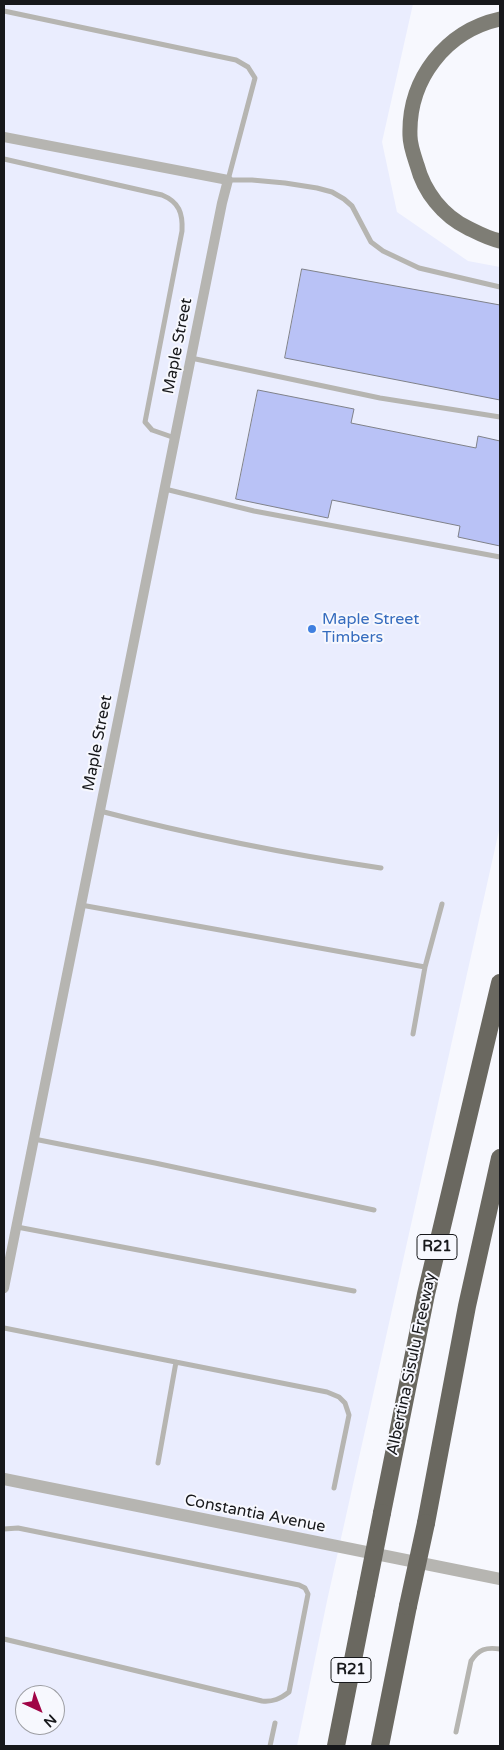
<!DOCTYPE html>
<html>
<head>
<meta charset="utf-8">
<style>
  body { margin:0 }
  #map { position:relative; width:504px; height:1750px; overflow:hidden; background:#f7f8fe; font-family:"Varela Round",sans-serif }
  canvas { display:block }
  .frame { position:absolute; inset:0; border:5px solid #17181b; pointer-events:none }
  .north { position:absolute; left:15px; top:1685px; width:50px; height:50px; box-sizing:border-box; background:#f7f8fe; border:1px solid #9d9ea3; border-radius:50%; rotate:137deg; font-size:14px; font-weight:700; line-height:20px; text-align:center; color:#17181b }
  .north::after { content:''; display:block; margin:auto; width:18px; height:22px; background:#a00446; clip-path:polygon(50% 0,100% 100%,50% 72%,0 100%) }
</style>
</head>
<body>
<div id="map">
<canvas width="504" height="1750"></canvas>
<div class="frame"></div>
<div class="north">N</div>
</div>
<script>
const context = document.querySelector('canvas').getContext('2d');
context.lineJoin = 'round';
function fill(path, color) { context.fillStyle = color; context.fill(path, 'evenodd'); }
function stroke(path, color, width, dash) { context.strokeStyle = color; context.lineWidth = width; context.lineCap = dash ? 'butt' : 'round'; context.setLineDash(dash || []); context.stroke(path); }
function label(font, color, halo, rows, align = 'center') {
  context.font = font + ' "Varela Round",sans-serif'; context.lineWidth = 4; context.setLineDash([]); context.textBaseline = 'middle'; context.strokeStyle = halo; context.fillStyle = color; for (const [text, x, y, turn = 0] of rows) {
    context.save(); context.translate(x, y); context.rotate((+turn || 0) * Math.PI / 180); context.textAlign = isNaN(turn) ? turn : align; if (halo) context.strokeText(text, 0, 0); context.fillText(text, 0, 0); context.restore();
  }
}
fill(new Path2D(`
  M4,4H413L382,142L397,212L468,261L500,267V826L327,1601L297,1746H4ZM25,1695H55V1725H25Z`), '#eaedfe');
const building = new Path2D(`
  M302,269L500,305V400L285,358Z
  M258,390L354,409L351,423L476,448L478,436L500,441V546L458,537L460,526L332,500L328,518L236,499Z`);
fill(building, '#b9c2f6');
stroke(building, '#80828a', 1);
stroke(new Path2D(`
  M4,11L236,60L248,67L255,78L228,180H252L285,183L317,188L332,192L344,199L352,206L371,242L383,251L419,268L500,287
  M4,159L162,195C179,202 183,213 182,231L145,422L152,430L175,438
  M191,358L380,398L500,417
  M165,489L254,511L500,557
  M100,811C192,835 286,854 381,868
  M81,905L425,967
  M413,1034L425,967L442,904
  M34,1139L155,1163L374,1210
  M17,1227L354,1291
  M4,1328L327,1392L339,1397L345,1403L349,1415L334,1488
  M158,1463L176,1362
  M4,1529L18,1528L299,1585L305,1588L308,1594L289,1692C280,1699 273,1702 262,1701L4,1639
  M456,1732L471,1661C479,1649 486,1647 500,1649
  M270,1746L275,1723`), '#b6b5b1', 5);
stroke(new Path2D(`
  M4,137L228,180L222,203L4,1288`), '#b6b5b1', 10);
stroke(new Path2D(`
  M4,1479L500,1579`), '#b6b5b1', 12);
stroke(new Path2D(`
  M500,19C446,31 408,79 410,136C410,145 414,156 417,165C424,192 443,216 468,228C478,233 489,239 500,241`), '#7e7d75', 15);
stroke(new Path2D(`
  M382,1513L426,1294L500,983
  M426,1523L467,1306L500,1158
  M336,1746L366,1594
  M380,1746L408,1606`), '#6a6860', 18);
stroke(new Path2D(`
  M366,1594L382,1513
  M408,1606L426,1523`), '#6a6860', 18);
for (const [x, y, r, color] of [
  [312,629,5,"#3f7fe0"]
]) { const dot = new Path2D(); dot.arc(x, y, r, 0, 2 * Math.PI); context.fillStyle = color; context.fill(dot); stroke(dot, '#f7f8fe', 2); }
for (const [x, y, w] of [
  [437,1247,40],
  [351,1670,40]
]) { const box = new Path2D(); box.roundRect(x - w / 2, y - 12.5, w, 25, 4); context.fillStyle = '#f7f8fe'; context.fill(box); stroke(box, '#17181b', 1); }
label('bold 15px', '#17181b', null, [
  ["R21",437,1247],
  ["R21",351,1670]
]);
label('16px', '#17181b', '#f7f8fe', [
  ["Maple Street",178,346,-79],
  ["Maple Street",98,743,-79],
  ["Albertina Sisulu Freeway",412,1364,-78],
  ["Constantia Avenue",255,1514,11]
]);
label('16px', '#366cbe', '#f7f8fe', [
  ["Maple Street",322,620],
  ["Timbers",322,638]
], 'left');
</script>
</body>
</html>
